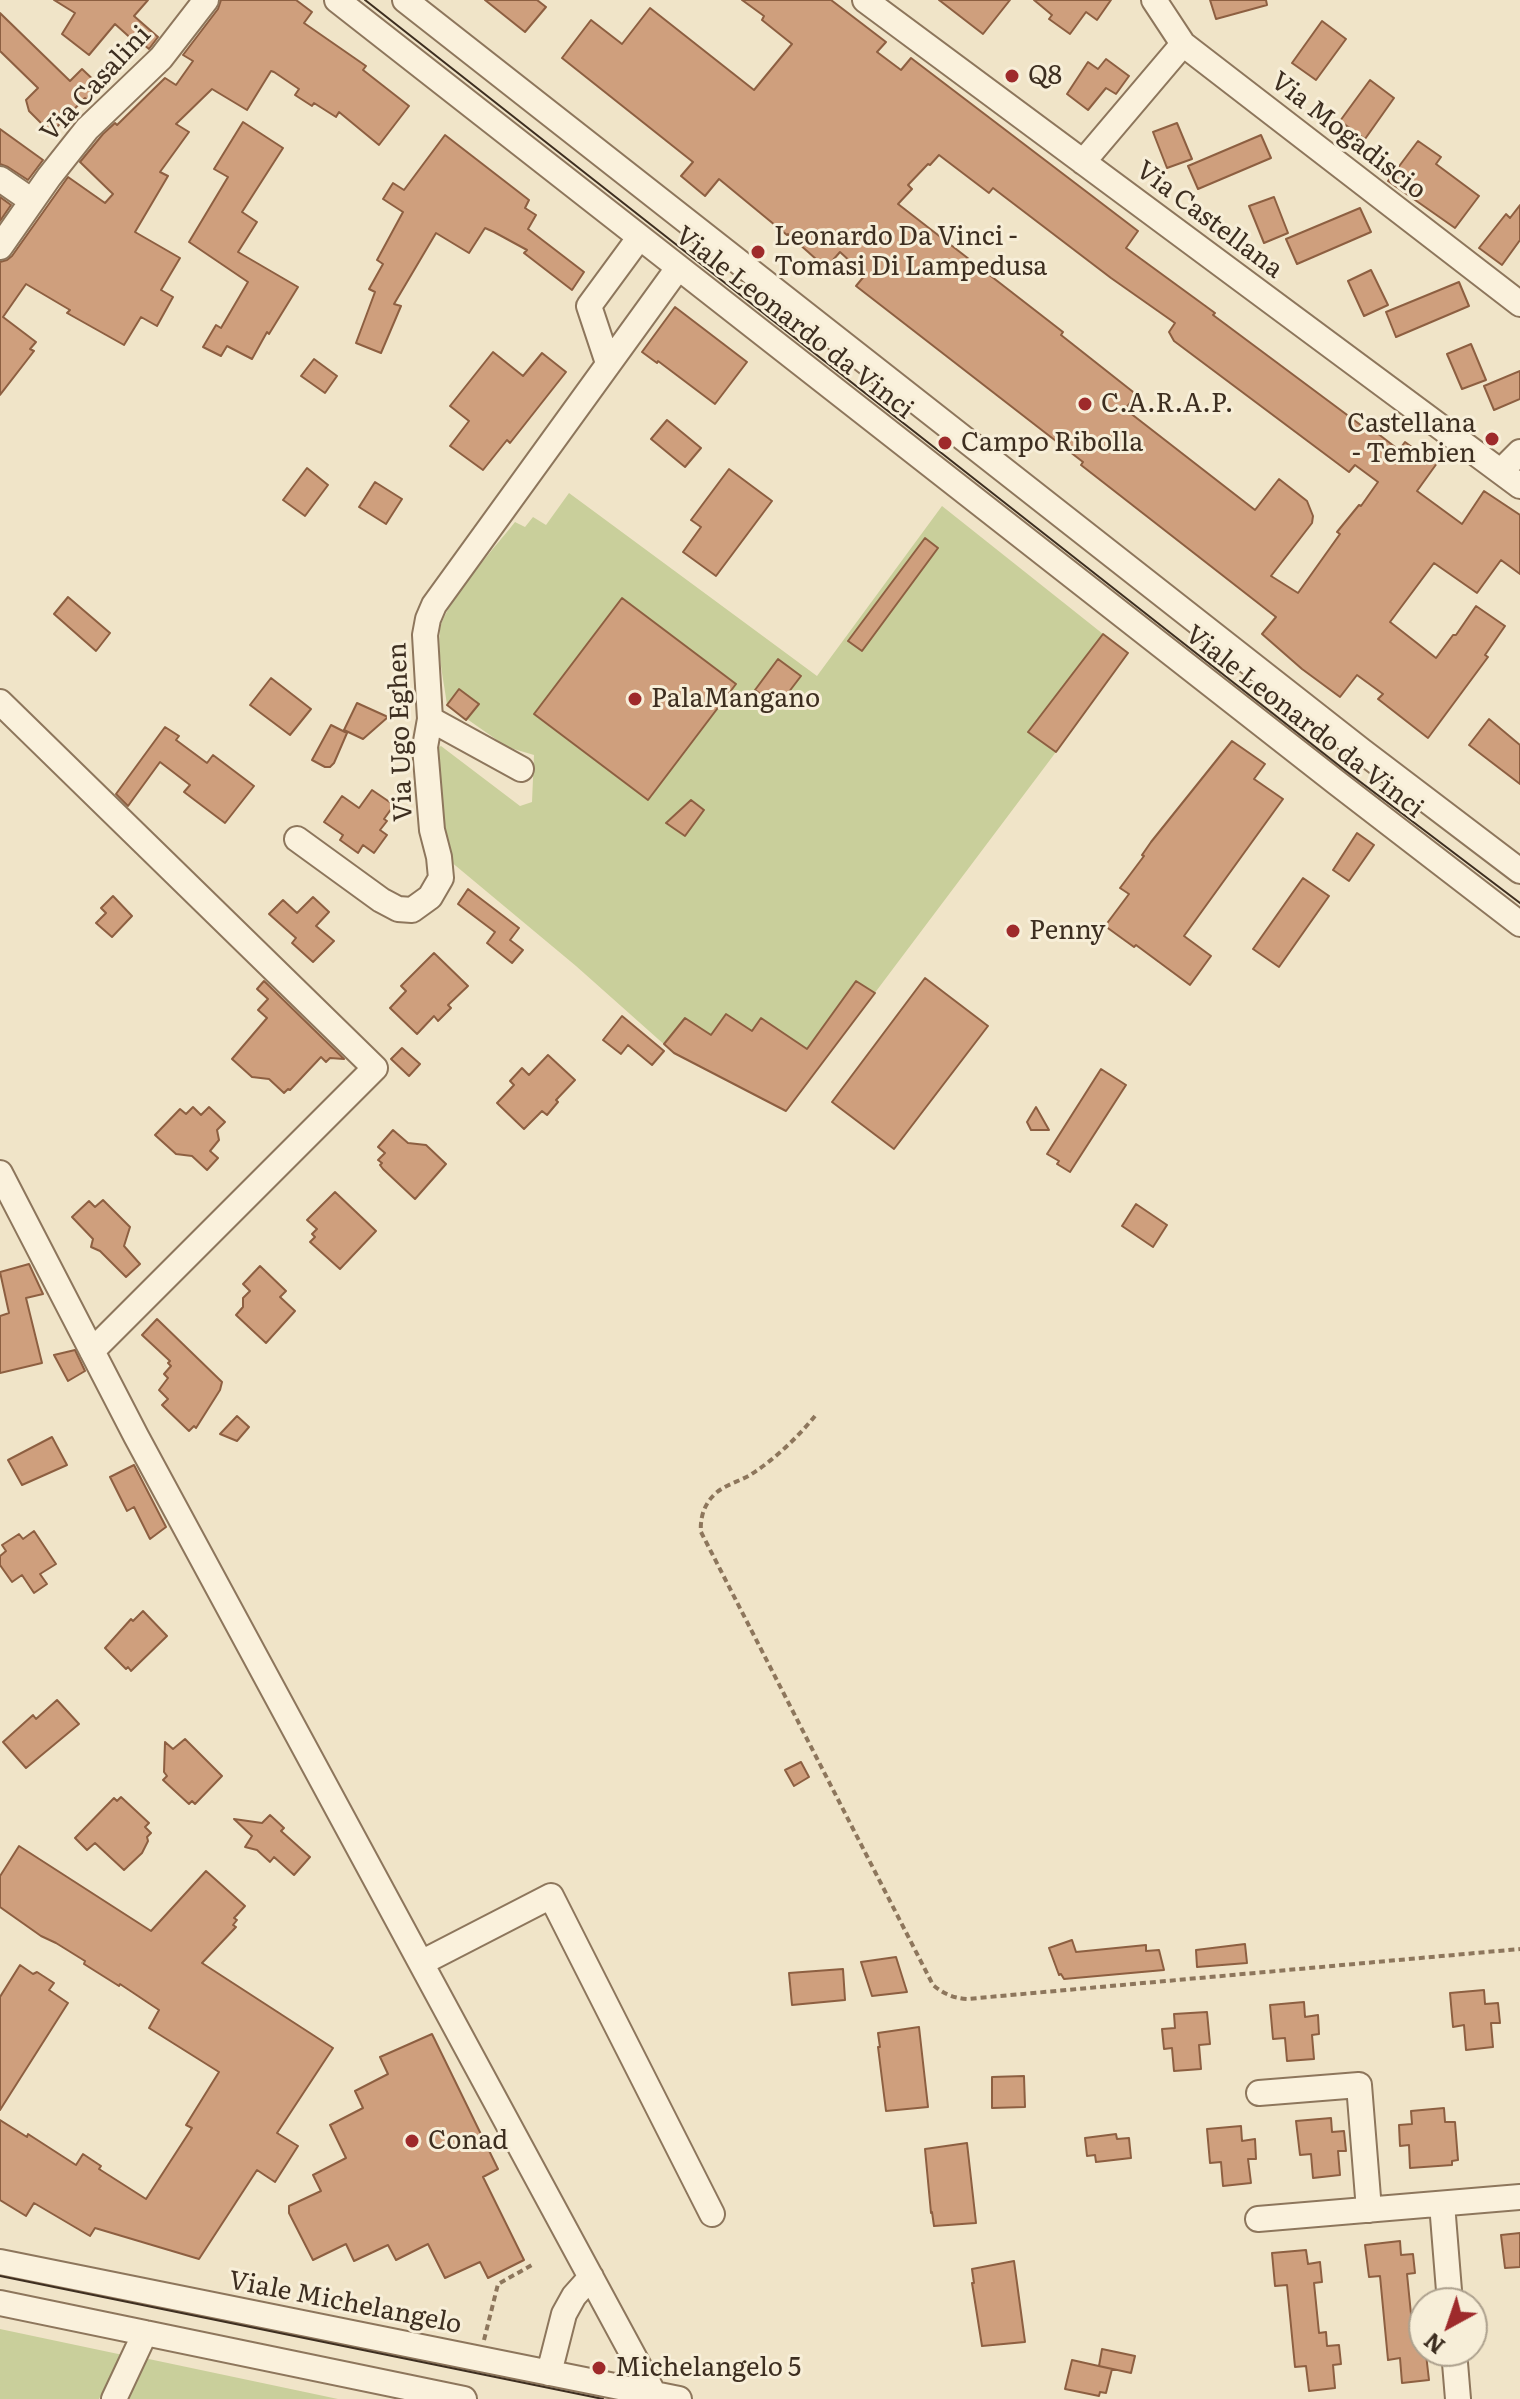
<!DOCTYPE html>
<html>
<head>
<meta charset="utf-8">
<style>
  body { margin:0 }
  #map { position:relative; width:1520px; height:2399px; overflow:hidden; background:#f0e4c8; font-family:Literata,serif }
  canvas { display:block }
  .north { position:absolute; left:1408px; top:2287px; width:80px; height:80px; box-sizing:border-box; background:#f7eed8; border:2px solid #ada18e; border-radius:50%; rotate:220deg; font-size:22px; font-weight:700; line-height:32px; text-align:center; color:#3d2e20 }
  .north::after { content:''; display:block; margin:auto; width:28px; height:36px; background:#9e2a2b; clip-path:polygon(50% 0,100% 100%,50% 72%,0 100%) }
</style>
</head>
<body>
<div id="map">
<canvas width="1520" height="2399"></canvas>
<div class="north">N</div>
</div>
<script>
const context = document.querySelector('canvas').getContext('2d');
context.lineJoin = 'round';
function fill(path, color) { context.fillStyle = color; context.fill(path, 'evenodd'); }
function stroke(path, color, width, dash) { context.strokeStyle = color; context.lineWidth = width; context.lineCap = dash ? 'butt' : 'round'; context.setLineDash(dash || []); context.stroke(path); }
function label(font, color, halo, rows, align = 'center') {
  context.font = font + ' Literata,serif'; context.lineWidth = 6; context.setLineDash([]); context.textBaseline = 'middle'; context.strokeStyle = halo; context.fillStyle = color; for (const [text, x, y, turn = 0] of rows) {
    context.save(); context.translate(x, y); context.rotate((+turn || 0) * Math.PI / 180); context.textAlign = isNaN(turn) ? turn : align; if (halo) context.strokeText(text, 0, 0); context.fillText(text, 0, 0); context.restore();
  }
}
fill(new Path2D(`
  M569,493L817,676L942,506L1103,634L1028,731L1056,752L786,1111L677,1052L676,1055L576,966L450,861L432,751L441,746L520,806L532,802L534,755L507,747L447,705C444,681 437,654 440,630C443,605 497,545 515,522L525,527L533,517L546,525Z
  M0,2329L123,2355L99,2399H0Z
  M144,2358L338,2399H122Z`), '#c9cf9b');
const building = new Path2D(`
  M54,0H148L134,16L158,37L149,49L138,40L135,42L115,24L89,55L62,34L75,13Z
  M221,0H296L312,12L304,23L366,66L363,70L409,106L379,145L339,112L336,117L314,103L312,106L295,95L299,89L274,72L271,71L247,110L212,89L176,124L189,132L160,172L168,176L135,232L180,258L161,290L173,297L157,326L141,317L124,345L67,313L70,310L26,284L3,317L36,342L30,349L34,351L0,395V262L7,260L12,256L68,177L105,203L113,194L80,162L103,134L115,123L117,125L165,78L176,85L193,61L183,55L218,9Z
  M485,0H537L546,7L525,32Z
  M742,0H831L886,42L877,52L901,70L911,58L1138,231L1126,248L1215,313L1213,315L1366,429L1368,426L1399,450L1405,442L1423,455L1427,450L1440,459L1417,491L1462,524L1484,491L1520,515V574L1501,560L1477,593L1434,563L1390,622L1436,658L1453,635H1456L1476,606L1505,626L1485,655L1488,657L1428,738L1378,699L1383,694L1357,675L1340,697L1302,669L1262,634L1276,617L1081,465L1083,462L856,286L865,275L840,252L826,268L788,234L787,235L719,179L705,196L681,176L693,162L562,58L591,20L622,44L650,8L754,90L792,44L762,20L764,16ZM939,155L989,193L993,188L1111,278L1175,323L1169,332L1174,341L1349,472L1355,465L1378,482L1361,506L1359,505L1337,532L1340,534L1298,593L1271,576L1312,523L1313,516L1307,501L1279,479L1255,510L1125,409L1137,395L1061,335L1063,332L898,204L912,189L908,185L928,164L930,165Z
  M939,0H1010L983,34Z
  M1034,0H1111L1097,20L1086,12L1070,34L1049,19L1052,15Z
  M1210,0H1266L1267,5L1216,19Z
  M0,13L70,81L82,69L101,87L88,101L85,98L51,133L29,111L26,100L38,88L0,51Z
  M1322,21L1346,39L1316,80L1292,63Z
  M1106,59L1129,76L1116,94L1106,88L1088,110L1067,94L1088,62L1098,69Z
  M1370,80L1394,98L1365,139L1340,121Z
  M243,122L283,148L242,212L257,222L238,252L298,287L269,334L267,332L252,359L227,346L221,356L203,347L216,325L221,328L248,282L189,242L228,177L214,169Z
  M1177,123L1192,159L1167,168L1153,132Z
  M0,129L43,160L28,180L8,167L0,164Z
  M445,135L529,200L525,208L536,215L528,229L584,272L572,290L524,253L527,250L494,232L485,228L469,253L436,233L394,304L401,306L381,353L356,343L375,292L369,289L383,264L377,260L403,212L383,199L393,183L404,190Z
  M1261,135L1271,158L1198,189L1188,166Z
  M1418,141L1441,157L1436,164L1479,196L1455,228L1388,181Z
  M0,197L11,205L0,221Z
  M1274,197L1288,233L1264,243L1249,206Z
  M1520,205V240L1502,265L1479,248L1506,214L1510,218Z
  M1360,208L1371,232L1297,264L1286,239Z
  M1371,270L1388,305L1364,316L1348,281Z
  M1459,282L1469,306L1396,337L1386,312Z
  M675,307L747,362L715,404L658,361L657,363L642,352Z
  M1471,344L1486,380L1462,389L1447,354Z
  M493,352L523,376L542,353L566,372L510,443L507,440L483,470L450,446L469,421L450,406Z
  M314,359L337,376L325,393L301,376Z
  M1520,371V399L1494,410L1484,386Z
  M667,420L701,448L685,467L651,439Z
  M307,468L328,485L305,516L283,500Z
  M729,469L772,501L716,576L683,552L701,527L691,520Z
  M375,482L402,499L386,524L359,507Z
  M925,538L938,548L862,651L848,641Z
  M68,597L110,633L96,651L54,614Z
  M622,598L736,684L648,800L534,714Z
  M1103,634L1128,653L1056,752L1028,732Z
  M778,659L801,676L785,697L783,695L775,705L755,690Z
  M271,678L311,709L290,735L250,705Z
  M459,689L479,704L466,720L447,705Z
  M357,703L388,717L363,739L344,730Z
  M1489,719L1520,745V784L1469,745Z
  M331,725L347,733L334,763L330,767H325L312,760Z
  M165,727L179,736L176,740L207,763L213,755L254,786L225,823L184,792L190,785L160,762L128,806L116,794Z
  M1232,741L1265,764L1254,779L1283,799L1184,936L1211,956L1190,985L1136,945L1134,947L1105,926L1129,894L1120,888L1144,856L1142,855L1151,842Z
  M372,790L394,805L384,819L387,821L380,830L387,835L374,853L363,845L358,853L340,840L343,835L324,822L342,796L359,808Z
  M691,800L704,810L685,836L666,823Z
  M1357,833L1374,845L1349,881L1333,870Z
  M1303,878L1329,896L1279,967L1253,949Z
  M468,889L519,928L510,940L523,950L512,963L487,943L495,932L458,904Z
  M113,896L132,916L112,937L96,923L106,913L101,908Z
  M313,897L329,912L316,926L334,941L313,962L292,943L296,938L269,914L283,900L297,913Z
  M434,953L468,986L448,1005L451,1008L438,1021L434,1016L417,1034L390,1008L406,991L401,986Z
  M925,978L988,1026L894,1149L832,1102Z
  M264,981L344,1059L330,1058L326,1062L321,1057L290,1090L288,1089L284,1093L269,1079L252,1077L232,1059L267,1018L258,1010L268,999L257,989Z
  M856,981L875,993L786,1111L674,1053L664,1044L685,1018L711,1035L726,1014L752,1031L761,1018L807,1049Z
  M622,1016L664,1051L652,1065L628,1045L621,1054L603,1040Z
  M402,1048L420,1064L409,1076L391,1059Z
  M548,1055L575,1080L556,1100L558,1102L547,1115L542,1111L524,1129L497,1103L514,1085L510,1081L522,1068L529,1075Z
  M1101,1069L1126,1085L1070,1172L1057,1164L1059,1161L1047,1154Z
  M193,1107L201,1115L209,1107L225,1122L217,1130L219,1140L210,1151L218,1158L207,1170L192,1156L176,1154L155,1135L180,1109L186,1114Z
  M1036,1107L1049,1130H1031L1027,1122Z
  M393,1130L408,1143L426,1145L446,1164L415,1199L383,1169L380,1165L382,1163L378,1160L385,1153L378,1147Z
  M335,1192L376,1231L340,1269L310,1242L315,1237L312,1234L317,1229L307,1220Z
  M103,1200L130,1227L124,1246L140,1264L126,1277L100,1251L91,1247L93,1239L72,1217L89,1201L95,1207Z
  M1136,1204L1167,1225L1153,1247L1122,1226Z
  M29,1264L43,1294L26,1298L42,1363L0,1373V1316L9,1313L0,1272Z
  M260,1266L286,1291L280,1297L295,1311L266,1343L236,1315L243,1307V1298L250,1291L243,1284Z
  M157,1319L222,1382L220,1390L196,1428L194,1426L189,1431L162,1405L168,1399L159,1390L168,1378L164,1374L171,1366L168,1363L170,1361L142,1335Z
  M75,1350L85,1371L68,1381L54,1355Z
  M237,1416L249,1427L237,1441L220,1434Z
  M52,1437L67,1465L22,1485L8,1460Z
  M134,1465L166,1527L150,1539L134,1507L127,1511L110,1477Z
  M34,1531L56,1564L40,1574L47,1584L34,1593L22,1575L12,1582L0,1565V1556L6,1551L2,1545L19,1534L23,1539Z
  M143,1611L167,1636L131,1671L128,1667L126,1669L105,1648L131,1619L133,1621Z
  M57,1700L79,1724L26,1768L3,1742L33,1715L36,1719Z
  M185,1739L222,1776L195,1804L192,1801L189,1804L163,1780L167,1776L164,1772L165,1742L173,1749Z
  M801,1762L809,1777L794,1786L785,1770Z
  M121,1797L149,1823L145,1827L151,1833L147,1837L148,1841L142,1853L124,1870L95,1843L87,1850L75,1838L114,1798L117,1801Z
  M270,1815L284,1828L281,1831L310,1857L294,1875L274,1857L270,1862L257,1850L245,1847L252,1836L234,1819L262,1823Z
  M19,1846L151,1931L206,1871L245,1906L234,1918L237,1920L233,1925L236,1927L202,1963L333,2048L277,2133L298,2146L275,2182L257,2170L199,2259L95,2228L90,2236L34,2203L26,2216L0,2200V2120L27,2137L28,2134L76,2165L83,2154L101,2166L99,2169L146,2199L192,2128L186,2125L219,2072L149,2028L159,2010L120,1984L119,1986L84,1964L85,1961L56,1943L41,1936L0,1907V1876Z
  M1072,1940L1076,1952L1146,1945V1951L1159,1950L1164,1970L1064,1979L1061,1974L1059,1975L1049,1948Z
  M1245,1944L1247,1963L1197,1967L1196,1950Z
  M896,1957L907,1992L872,1996L861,1962Z
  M20,1965L33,1974L37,1972L54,1983L49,1990L68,2003L0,2110V1997Z
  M843,1969L845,2000L792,2005L789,1973Z
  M1484,1990L1485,2004L1498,2003L1500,2023H1491L1493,2047L1466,2050L1464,2025L1453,2027L1450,1993Z
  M1304,2002L1305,2017L1318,2015L1319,2034L1312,2035L1314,2059L1287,2061L1285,2038L1273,2039L1270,2005Z
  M1207,2012L1210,2044L1199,2045L1201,2069L1174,2071L1172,2048L1164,2049L1162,2029L1175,2028L1174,2014Z
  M919,2027L928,2107L886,2111L878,2047H880L878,2033Z
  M432,2034L498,2169L483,2177L524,2260L488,2278L480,2262L445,2278L428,2244L396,2260L388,2245L354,2261L346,2244L313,2260L289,2213V2206L321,2191L313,2175L346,2158L330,2125L363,2108L355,2091L388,2074L380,2057Z
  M1024,2076L1025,2107L992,2108V2077Z
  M1444,2108L1445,2122H1455L1458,2160L1452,2161V2165L1410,2168L1409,2145L1400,2146L1399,2125L1412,2124L1411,2111Z
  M1331,2118L1332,2132L1344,2131L1346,2151H1338L1340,2175L1313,2178L1311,2154L1300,2155L1296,2121Z
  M1241,2126L1242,2141L1255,2139L1256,2159H1248L1251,2183L1223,2186L1221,2162L1210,2163L1207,2129Z
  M1116,2134L1117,2139L1129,2138L1131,2158L1096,2162L1095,2155L1087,2156L1085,2138Z
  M967,2143L976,2223L934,2226L932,2212L931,2213L925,2149Z
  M1520,2233V2267L1505,2268L1501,2235Z
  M1400,2241L1401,2255L1413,2254L1415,2273L1407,2274L1412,2324L1419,2323L1420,2338L1424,2337L1429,2380L1402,2383L1400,2358L1388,2360L1380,2276L1369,2277L1365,2245Z
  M1306,2250L1308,2264L1320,2262L1322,2282L1314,2283L1319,2333L1326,2332L1327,2346L1339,2345L1341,2364L1333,2365L1335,2388L1309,2391L1306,2366L1295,2367L1287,2285L1275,2286L1272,2253Z
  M1014,2261L1025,2342L982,2346L972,2283H974L972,2269Z
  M1102,2349L1135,2356L1131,2373L1099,2366Z
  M1072,2360L1112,2369L1106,2393L1100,2392L1099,2396L1065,2389Z`);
fill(building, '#cf9f7d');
stroke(building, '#8d5f41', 2);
const minor = new Path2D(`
  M337,0L1337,783L1520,924
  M405,0L1362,751L1520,871
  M865,0L1520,486
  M1154,0L1183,44L1520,304
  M1083,162L1183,44
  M0,179L32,201
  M0,247L49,177L87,129L161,58L206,0
  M608,363L589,306L639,238
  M1501,471L1520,452
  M0,702L375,1068L92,1351
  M430,719L521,769
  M297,839L381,900L398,909L412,910L430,897L441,878L439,857L432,830L425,747L430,719L425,635L428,619L434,605L678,268
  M0,1173L136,1436L654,2394
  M421,1963L551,1896L712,2214
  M1259,2093L1359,2085L1369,2210
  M1442,2204L1450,2303
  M1258,2219L1520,2197
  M0,2262L679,2399
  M0,2303L464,2399
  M1454,2351L1458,2399
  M549,2373L564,2314L574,2296L591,2277
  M114,2399L145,2333`);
stroke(minor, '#8d765c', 28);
stroke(new Path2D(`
  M815,1416C797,1438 774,1460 750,1475C738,1482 721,1486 712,1497C703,1507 700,1520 701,1532L933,1985C944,1994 953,1998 967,1999L1520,1949
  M484,2340L498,2284L532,2265`), '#8d765c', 4, [6, 4]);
stroke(minor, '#faf1dc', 24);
stroke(new Path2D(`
  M365,0L1346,771L1520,903
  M0,2276L603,2399`), '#3d2e20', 2);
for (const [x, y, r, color] of [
  [1012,76,8,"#9e2a2b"],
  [758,252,8,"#9e2a2b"],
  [1085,404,8,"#9e2a2b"],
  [1492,439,8,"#9e2a2b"],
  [945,443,8,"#9e2a2b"],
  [635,699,8,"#9e2a2b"],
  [1013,931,8,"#9e2a2b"],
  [412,2141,8,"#9e2a2b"],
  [599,2368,8,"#9e2a2b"]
]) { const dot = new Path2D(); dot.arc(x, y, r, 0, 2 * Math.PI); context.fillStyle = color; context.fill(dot); stroke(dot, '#f7eed8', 3); }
label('26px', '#3d2e20', '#f7eed8', [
  ["Q8",1028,76],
  ["Leonardo Da Vinci -",774,237],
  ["Tomasi Di Lampedusa",774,267],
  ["C.A.R.A.P.",1101,404],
  ["Castellana",1476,424,"right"],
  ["- Tembien",1476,454,"right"],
  ["Campo Ribolla",961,443],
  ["PalaMangano",651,699],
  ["Penny",1029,931],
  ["Conad",428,2141],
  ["Michelangelo 5",615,2368]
], 'left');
label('26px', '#3d2e20', '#f7eed8', [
  ["Via Casalini",96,84,-47],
  ["Via Mogadiscio",1348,136,38],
  ["Via Castellana",1209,220,37],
  ["Viale Leonardo da Vinci",794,323,38],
  ["Viale Leonardo da Vinci",1304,722,38],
  ["Via Ugo Eghen",401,732,-92],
  ["Viale Michelangelo",345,2303,11]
]);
</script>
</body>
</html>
